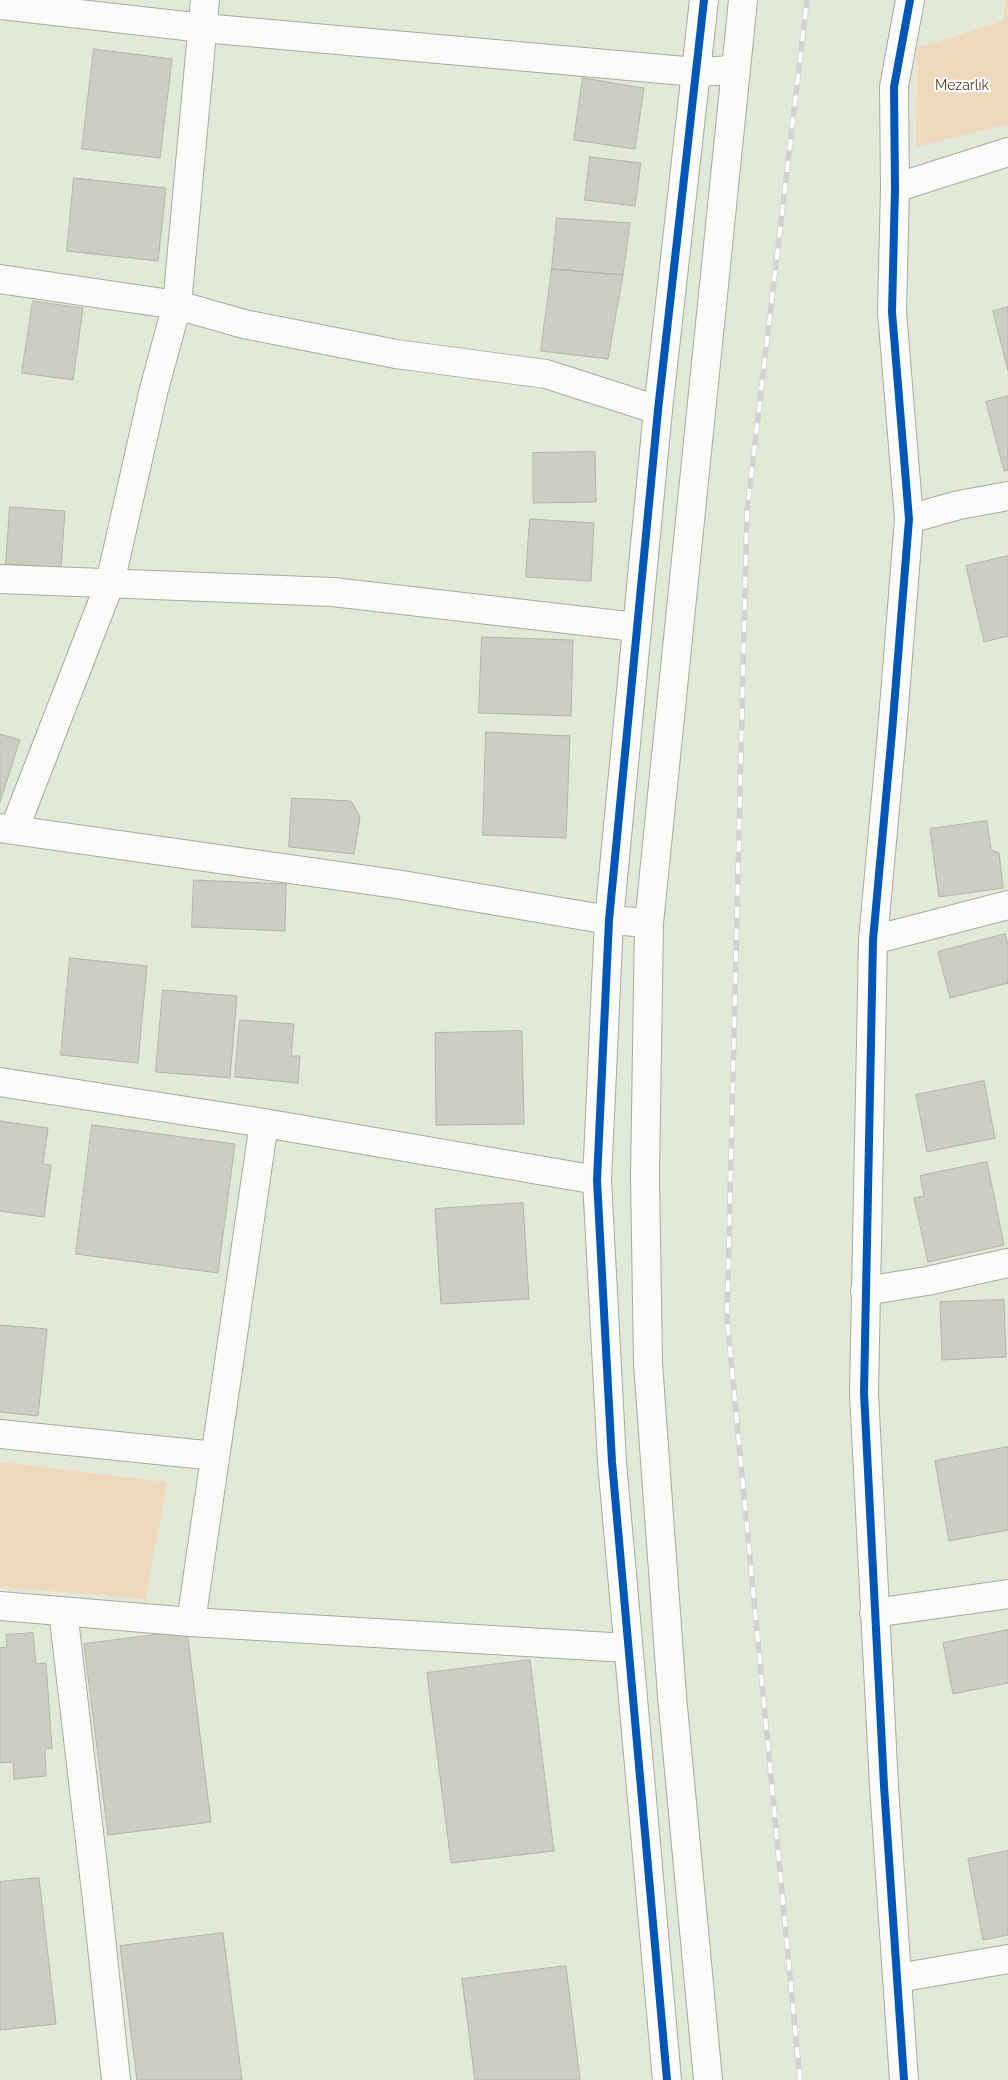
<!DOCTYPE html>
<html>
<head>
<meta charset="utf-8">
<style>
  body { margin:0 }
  canvas { display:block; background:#e2e9d9 }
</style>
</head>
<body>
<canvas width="1008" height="2080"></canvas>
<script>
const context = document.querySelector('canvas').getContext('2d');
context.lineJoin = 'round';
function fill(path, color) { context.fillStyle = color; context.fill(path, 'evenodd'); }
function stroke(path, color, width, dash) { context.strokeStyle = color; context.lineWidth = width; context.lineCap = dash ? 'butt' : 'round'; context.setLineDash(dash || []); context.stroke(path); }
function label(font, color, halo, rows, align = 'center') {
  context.font = font + ' Raleway,sans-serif'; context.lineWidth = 4.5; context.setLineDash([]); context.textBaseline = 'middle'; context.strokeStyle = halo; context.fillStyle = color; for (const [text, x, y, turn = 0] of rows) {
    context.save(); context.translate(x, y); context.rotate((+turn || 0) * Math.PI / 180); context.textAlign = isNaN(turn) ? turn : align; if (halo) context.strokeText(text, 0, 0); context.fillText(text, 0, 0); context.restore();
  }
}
fill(new Path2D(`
  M1005,0H1008V124L916,147L917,48L1003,21Z
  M0,1462L167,1482L146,1599L0,1587Z`), '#eed9bc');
const building = new Path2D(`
  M94,49L172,59L160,158L82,149Z
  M583,78L644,88L635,149L574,140Z
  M590,157L641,163L635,206L585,200Z
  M74,178L166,188L158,261L67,251Z
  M557,218L630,223L623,275L552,269Z
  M552,269L623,275L608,359L541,351Z
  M33,301L83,308L73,380L22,373Z
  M1008,307V371L993,311Z
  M1008,396V470L1004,471L986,402Z
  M595,452L596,502L533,503V453Z
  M10,507L65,511L61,568L6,564Z
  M530,519L594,523L591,581L526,577Z
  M1008,556V636L984,642L966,566Z
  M482,637L573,640L571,716L479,713Z
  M486,732L570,736L566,838L483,835Z
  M0,734L20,740L0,802Z
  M292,798L351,801L360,817L354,854L289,847Z
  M987,821L991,850L999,853L1003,888L939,897L930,829Z
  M194,880L286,884L285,931L192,927Z
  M1005,934L1008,944V983L950,998L938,952Z
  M70,958L147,966L138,1063L61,1055Z
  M163,990L237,996L230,1078L156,1072Z
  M240,1020L294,1024L291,1056H300L298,1083L235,1077Z
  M522,1031L524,1124L436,1125L435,1033Z
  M984,1081L995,1138L927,1152L916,1095Z
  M0,1121L48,1128L43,1164L51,1165L44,1217L0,1211Z
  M92,1125L235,1144L218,1273L76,1254Z
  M987,1162L1004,1245L928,1262L914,1198L924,1196L920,1176Z
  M523,1203L529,1299L441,1304L435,1209Z
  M1004,1300L1006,1357L942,1360L940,1302Z
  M0,1325L47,1329L38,1416L0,1412Z
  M1008,1447V1530L949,1541L935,1461Z
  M1008,1630V1683L953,1694L943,1643Z
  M187,1631L211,1822L108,1835L84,1644Z
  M33,1633L36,1664L46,1663L52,1748L45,1749L46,1776L14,1779L13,1762L0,1763V1648L7,1647L6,1635Z
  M530,1660L554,1851L451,1863L427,1673Z
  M1008,1851V1935L983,1940L968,1859Z
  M39,1878L56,2024L0,2030V1882Z
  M223,1933L242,2080H137L120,1946Z
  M566,1966L580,2080H475L462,1979Z`);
fill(building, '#cccec1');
stroke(building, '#b2b4a7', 1);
const minor = new Path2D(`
  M0,5L203,28L696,72L734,70
  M895,188L1008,152
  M0,279L177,305L244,324L396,354L546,374L658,410
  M909,519L959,505L1008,496
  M0,579L333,592L636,627
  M0,828L396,884L609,920L649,923
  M14,830L110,583L154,389L177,305L205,0
  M873,940L1008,905
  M0,1082L264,1123L597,1180
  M865,1291L927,1281L1008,1263
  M0,1434L215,1456
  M0,1606L191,1622L627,1648
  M63,1611L98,1909L116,2080
  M874,1613L1008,1594
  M191,1622L264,1123
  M898,1978L1008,1959
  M904,2080L884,1786L864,1393L873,940L892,732L909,519L892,312L895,188L894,87L910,0`);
const tertiary = new Path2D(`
  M667,2080L612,1462L597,1180L609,920L658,410L704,0
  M708,2080L672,1696L648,1363L645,1176L649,923L743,0`);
stroke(minor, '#a6ab9f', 30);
stroke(tertiary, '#a6ab9f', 30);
stroke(minor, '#fbfcf9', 28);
stroke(tertiary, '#fbfcf9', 28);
const rail = new Path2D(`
  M800,2080L727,1318L747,511L807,0`);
stroke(rail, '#d1d3ce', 5.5);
stroke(rail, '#fff', 4, [11]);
stroke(new Path2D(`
  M667,2080L612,1462L597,1180L609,920L658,410L704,0
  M904,2080L884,1786L864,1393L873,940L892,732L909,519L892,312L895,188L894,87L910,0`), '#0057b8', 8);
label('14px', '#56391c', '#fff', [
  ["Mezarlık",962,86]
]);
</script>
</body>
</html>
